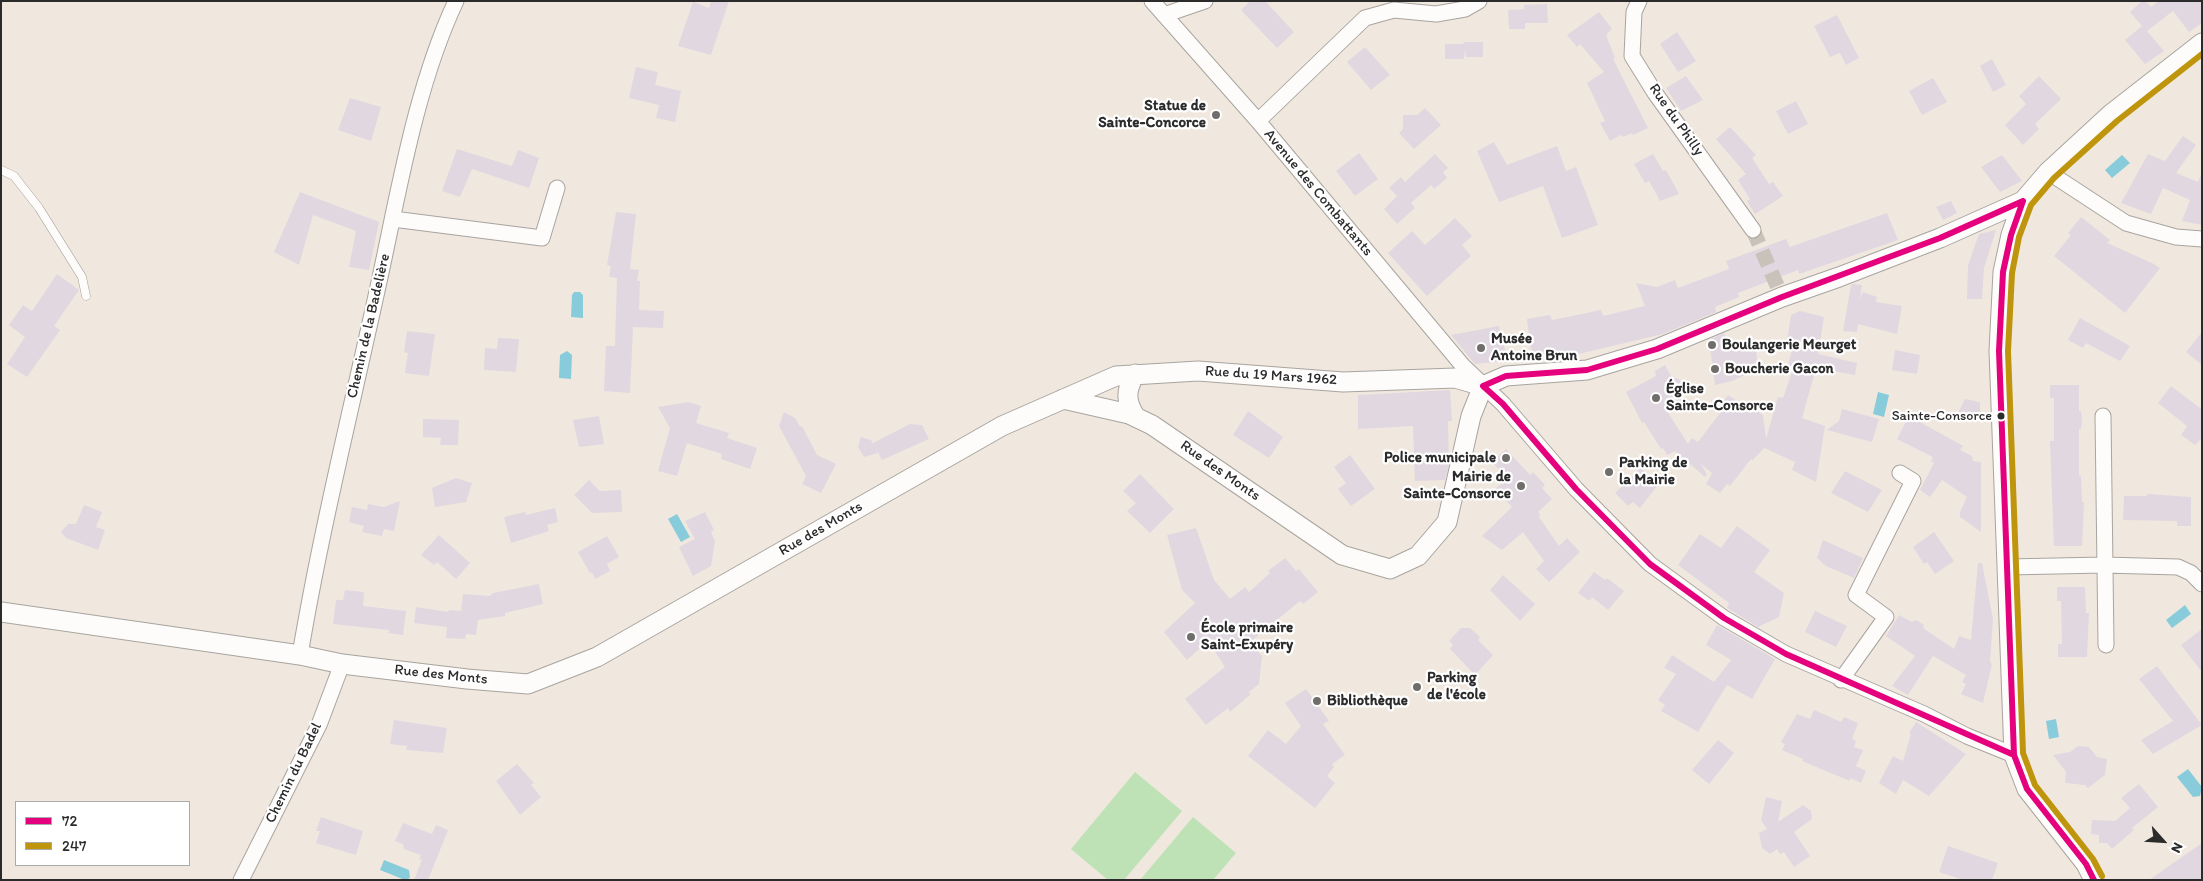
<!DOCTYPE html>
<html>
<head>
<meta charset="utf-8">
<style>
  body { margin:0 }
  #map { position:relative; width:2203px; height:881px; overflow:hidden; background:#f0e8de; font-family:Itim,sans-serif }
  canvas { display:block }
  .frame { position:absolute; inset:0; border:2px solid #2b2b2b; pointer-events:none }
  .legend { position:absolute; left:15px; top:801px; width:175px; height:65px; box-sizing:border-box; background:#fff; border:1px solid #aaa; margin:0; padding:6px 9px; list-style:none; font-size:15px; color:#2b2b2b }
  .legend li { display:flex; align-items:center; gap:10px; height:25px }
  .legend b { width:25px; border:1px solid #aaa }
  .north { position:absolute; left:2138px; top:816px; width:50px; height:50px; -webkit-text-stroke:4px #fff; paint-order:stroke; rotate:116deg; font-size:14px; font-weight:700; line-height:20px; text-align:center; color:#2b2b2b }
  .north::after { content:''; display:block; margin:auto; width:18px; height:22px; background:#2b2b2b; clip-path:polygon(50% 0,100% 100%,50% 72%,0 100%) }
</style>
</head>
<body>
<div id="map">
<canvas width="2203" height="881"></canvas>
<div class="frame"></div>
<ul class="legend">
<li><b style="height:6px;background:#e5007d"></b>72</li>
<li><b style="height:6px;background:#be950d"></b>247</li>
</ul>
<div class="north">N</div>
</div>
<script>
const context = document.querySelector('canvas').getContext('2d');
context.lineJoin = 'round';
function fill(path, color) { context.fillStyle = color; context.fill(path, 'evenodd'); }
function stroke(path, color, width, dash) { context.strokeStyle = color; context.lineWidth = width; context.lineCap = dash ? 'butt' : 'round'; context.setLineDash(dash || []); context.stroke(path); }
function label(font, color, halo, rows, align = 'center') {
  context.font = font + ' Itim,sans-serif'; context.lineWidth = 4.5; context.setLineDash([]); context.textBaseline = 'middle'; context.strokeStyle = halo; context.fillStyle = color; for (const [text, x, y, turn = 0] of rows) {
    context.save(); context.translate(x, y); context.rotate((+turn || 0) * Math.PI / 180); context.textAlign = isNaN(turn) ? turn : align; if (halo) context.strokeText(text, 0, 0); context.fillText(text, 0, 0); context.restore();
  }
}
fill(new Path2D(`
  M1135,772L1182,811L1124,880H1108L1071,849Z
  M1193,817L1236,853L1213,880H1140Z`), '#bee2b6');
fill(new Path2D(`
  M2122,155L2130,163L2112,178L2105,170Z
  M574,292H580L583,295V318L571,317L572,295Z
  M567,351L572,355L571,379L559,378L560,355Z
  M1878,392L1889,395L1884,417L1873,414Z
  M677,514L690,537L681,542L668,519Z
  M2185,605L2191,614L2172,628L2166,620Z
  M2056,719L2059,737L2049,739L2046,721Z
  M2188,769L2202,787L2200,796L2193,797L2177,777Z
  M384,860L409,870L410,878L405,880L380,870Z`), '#88cbdb');
fill(new Path2D(`
  M711,1H729L711,55L678,46L693,2L709,8Z
  M1250,1H1265L1294,32L1277,48L1241,10Z
  M2142,1H2146L2151,7L2159,1H2202V23L2189,32L2173,11L2147,31L2164,51L2145,64L2125,40L2142,26L2130,12Z
  M1547,4L1548,23H1525V29H1509L1508,10L1524,9V5Z
  M1599,12L1612,29L1606,35L1615,58L1613,59L1648,128L1633,135L1632,133L1623,137L1621,135L1610,141L1600,123L1605,121L1587,83L1604,72L1580,44L1577,47L1567,35Z
  M1837,15L1859,58L1846,65L1840,53L1830,57L1814,26Z
  M1677,32L1696,61L1678,72L1660,44Z
  M1463,42H1483V57H1466L1465,50L1464,59H1445V44H1464Z
  M1365,47L1390,75L1371,90L1347,62Z
  M1992,59L2006,85L1993,92L1980,66Z
  M636,67L658,72L655,85L681,91L675,122L656,118L659,105L629,98Z
  M1686,76L1703,100L1681,111L1666,88Z
  M2039,76L2061,99L2035,124L2039,129L2023,145L2005,125L2026,104L2019,96Z
  M1933,78L1947,102L1922,115L1909,91Z
  M350,98L381,107L371,141L338,130Z
  M1796,101L1808,124L1788,134L1776,111Z
  M1425,108L1441,125L1414,149L1399,133L1403,129V115H1417Z
  M1730,127L1756,155L1752,158L1769,184L1773,182L1783,196L1755,214L1747,201L1750,199L1738,180L1746,174L1716,139Z
  M2183,136L2196,145L2176,173L2198,182L2202,173V225L2182,221L2190,200L2163,188L2151,214L2121,203L2148,154L2165,161Z
  M1494,142L1507,165L1557,146L1566,171L1576,167L1598,225L1562,238L1543,186L1499,202L1477,151Z
  M457,149L512,166L518,150L539,158L529,188L472,169L460,197L442,191Z
  M1359,153L1378,179L1355,196L1336,171Z
  M1435,154L1448,168L1443,172L1447,178L1434,189L1431,185L1411,203L1415,208L1397,224L1384,209L1397,196L1389,188L1401,177L1405,182Z
  M1653,154L1663,171L1666,170L1679,194L1660,201L1649,181L1645,183L1634,164Z
  M2002,155L2022,181L2000,192L1981,167Z
  M300,192L379,222L369,270L349,267L356,231L313,215L299,265L274,252Z
  M1951,201L1957,213L1943,220L1936,207Z
  M616,212L636,214L630,269L639,270L637,281H640L639,310L664,311L663,328L633,327L630,393L604,391L606,346H615L617,278L609,277L611,266L607,265Z
  M1887,213L1898,240L1799,274L1798,270L1738,293L1739,297L1715,307L1716,312L1663,334L1574,355L1532,358L1527,319L1550,315L1552,320L1601,310L1603,316L1645,306L1636,283L1657,287L1675,280L1678,288L1729,269L1726,261L1786,239L1790,247Z
  M2081,217L2110,240L2107,243L2154,264L2160,268L2125,313L2054,256L2071,235L2068,233Z
  M1455,218L1472,236L1462,245L1471,256L1427,296L1388,253L1412,231L1425,245Z
  M1996,230L1984,268L1982,299H1967L1968,265L1979,234Z
  M57,274L79,290L54,326L60,330L27,377L7,364L25,337L9,325L23,305L32,311Z
  M1853,284L1862,285L1860,299L1863,292L1877,297L1876,302L1902,306L1897,334L1858,324L1857,332L1843,331L1851,285Z
  M1800,311L1824,317L1818,354L1857,363L1855,375L1816,368L1802,418L1825,426L1816,482L1792,470L1795,462L1764,448L1753,460L1751,459L1730,486L1727,484L1720,493L1706,484L1712,473L1701,464L1707,475L1705,477L1675,451L1667,455L1663,448L1661,449L1644,422L1642,423L1626,392L1656,376L1655,371L1665,365L1671,376L1680,380L1683,386L1681,394L1685,403L1667,411L1688,444L1692,438L1698,442L1720,413L1717,411L1728,395L1753,412L1755,410L1763,415L1766,439L1778,397L1783,398L1793,369L1787,368L1794,343L1787,341L1791,315Z
  M2080,318L2130,346L2120,361L2086,343L2083,348L2068,340Z
  M1499,326L1508,361L1475,364L1451,335Z
  M407,331L435,334L429,376L405,373L408,353L404,352Z
  M2202,332V365L2186,352Z
  M1724,333L1728,345L1755,340L1758,369L1732,381L1715,385L1709,340Z
  M498,338L519,339L516,372L484,370L485,348L497,349Z
  M1895,350L1920,355L1917,374L1892,370Z
  M2050,385H2079V411H2081L2082,420L2081,429H2079V476H2081L2082,502H2084L2082,546H2054L2050,441H2054V398H2050Z
  M2171,386L2200,408L2202,406V438L2195,445L2181,435L2187,426L2158,403Z
  M1450,390L1452,421H1448L1449,464L1445,480L1415,481L1413,426L1358,429V395Z
  M1965,399L1980,402V421L1957,415Z
  M689,402L701,406L696,423L729,433L727,438L757,448L750,469L721,459L722,454L687,443L677,476L658,471L670,428L658,407Z
  M1842,409L1879,419L1872,442L1827,430L1839,421Z
  M1248,411L1283,437L1269,458L1233,435Z
  M784,412L795,418L800,427L802,426L817,455L836,464L821,493L802,484L806,476L779,426Z
  M599,416L604,444L579,447L573,420Z
  M1909,416L1963,446L1960,450L1972,456L1973,461L1981,462V532L1960,517V512L1967,497L1942,480L1930,497L1920,490L1934,463L1931,461L1933,457L1897,439Z
  M423,419L459,420L458,445H440L441,438L423,437Z
  M910,424L922,425L929,439L882,460L873,443Z
  M861,437L871,440L878,453L864,457L858,447Z
  M1506,449L1530,475L1533,472L1545,485L1542,488L1552,499L1538,512L1540,515L1539,517L1559,546L1567,538L1580,552L1549,582L1536,569L1544,561L1523,532L1502,550L1482,536L1512,507L1495,489L1507,478L1492,462Z
  M1350,455L1375,489L1351,506L1338,489L1346,483L1334,467Z
  M1641,468L1658,485L1640,508L1633,502L1628,506L1615,493Z
  M1845,471L1882,490L1868,512L1831,493Z
  M1140,474L1174,509L1150,533L1127,511L1136,503L1123,491Z
  M456,478L472,483L466,502L435,507L432,488Z
  M589,480L600,491L621,490L622,512L592,513L574,495Z
  M2147,494L2191,497V526H2177V521L2123,520L2124,496H2147Z
  M400,501L394,531L384,529L382,536L362,532L364,526L349,522L352,507L367,510L368,504L384,507Z
  M84,505L102,512L96,527L105,530L98,550L66,538L61,532L68,524H76Z
  M555,508L558,522L547,525L549,531L511,543L504,517L525,512L526,515Z
  M705,512L714,530L711,532L715,541L711,566L693,576L679,547L695,539L685,521Z
  M1737,526L1770,550L1754,572L1784,593L1779,617L1758,627L1727,608L1729,603L1678,565L1700,534L1721,548Z
  M1196,528L1214,580L1230,599L1245,587L1249,592L1270,573L1268,571L1285,558L1296,571L1299,569L1318,592L1303,604L1300,601L1250,642L1262,656L1259,684L1249,692L1250,695L1230,712L1228,708L1206,725L1185,699L1225,667L1208,641L1187,660L1164,632L1195,603L1182,590L1167,535Z
  M1934,532L1954,561L1935,574L1927,562L1924,564L1913,547Z
  M439,535L470,563L456,579L437,562L434,565L421,555Z
  M607,536L619,557L607,564L610,571L595,579L592,572L590,573L578,552Z
  M1823,540L1863,558L1854,578L1826,566L1817,558Z
  M1978,563H1982L1993,619L1990,662L1992,664L1983,703L1961,694L1966,684L1962,682L1966,675L1933,656L1908,695L1892,686L1915,656L1886,636L1899,615L1912,622L1916,620L1924,625L1923,628L1954,649L1959,636L1971,640Z
  M1594,572L1605,580L1607,578L1624,591L1608,610L1592,597L1589,601L1578,593Z
  M1503,575L1535,604L1520,621L1490,590Z
  M539,584L543,604L505,613V616L478,620L476,635L466,634L465,639L446,638L447,627L414,623L416,607L448,612L449,610L461,611L463,594L490,596L493,593Z
  M2057,587H2085L2086,613H2089L2087,657H2058V644H2062L2061,601H2057Z
  M345,590L364,592L363,606L406,611L403,635L388,633L389,630L333,624L336,600H343Z
  M1815,611L1847,626L1836,647L1805,632Z
  M1717,625L1775,659L1752,699L1727,685L1698,732L1661,711L1665,705L1658,700L1676,674L1664,668L1672,655L1714,682L1731,660L1706,645Z
  M1461,628H1470L1480,637L1478,640L1493,655L1475,675L1450,649L1453,645L1449,641Z
  M2202,629V672L2181,645Z
  M2157,666L2202,725L2153,754L2141,740L2173,721L2139,679Z
  M1306,689L1329,721L1323,724L1345,755L1332,764L1334,767L1327,776L1335,783L1315,808L1248,756L1268,730L1286,744L1301,726L1285,703Z
  M1814,710L1841,722L1844,717L1858,723L1852,739L1856,741L1854,747L1863,750L1856,766L1866,771L1861,783L1850,778V781L1802,761L1803,759L1782,750L1785,744L1781,742L1797,714L1810,719Z
  M394,720L447,728L443,753L406,750L407,746L390,744Z
  M1916,722L1966,754L1929,796L1903,780L1896,794L1879,783L1893,756L1903,761L1911,734L1909,733Z
  M1718,740L1734,753L1709,784L1692,770Z
  M2078,746L2089,747L2097,757L2107,759L2105,775L2088,788L2085,785L2065,783L2066,772L2053,755L2070,752Z
  M517,764L534,783L531,785L541,797L520,815L496,781Z
  M2139,784L2158,807L2132,828L2134,830L2112,849L2107,843H2099V835L2091,834L2092,820L2115,821L2130,808L2121,798Z
  M1766,797L1782,801L1778,822L1803,805L1811,811L1812,819L1794,832L1810,856L1794,867L1784,852L1780,854L1777,849L1770,854L1762,848L1759,833L1767,829L1761,820Z
  M321,817L363,831L356,855L316,843L320,831H316Z
  M403,823L432,834L436,825L448,830L428,880H414L422,860L419,859L421,855L404,849L403,844L395,841Z
  M2202,843V880H2149Z
  M1948,846L1998,863L1992,880H1964L1939,872Z`), '#e1d7e1');
stroke(new Path2D(`
  M1753,230L1782,297`), '#c9c2ba', 15, [15, 8]);
const service = new Path2D(`
  M1,170L14,176L39,208L82,277L86,296`);
const minor = new Path2D(`
  M1152,1L1258,121L1463,366L1503,404L1576,489L1650,564L1724,618L1786,654L1924,714L1967,736L2014,755
  M1639,1L1634,12L1632,56L1655,93L1753,230
  M1164,15L1205,1
  M1258,121L1365,18L1394,10L1436,14L1465,9L1479,1
  M2048,172L2126,223L2176,237L2202,239
  M393,219L542,238L557,188
  M2103,416L2106,645
  M2007,567L2104,565L2178,567L2191,573L2202,584
  M300,655C321,530 352,406 379,282C399,190 416,86 456,1
  M1841,680L1886,617L1856,595L1913,481L1900,473
  M241,880L319,725L342,664`);
const tertiary = new Path2D(`
  M1483,386L1506,376L1587,370L1657,349L1782,297L1839,277L1940,238L2023,201
  M1063,399L1129,414L1152,425L1342,555L1390,569L1418,556L1447,522L1471,416L1483,386
  M1135,416C1125,400 1126,390 1135,374
  M1,612L300,655L342,664L467,679L528,684L597,657L1002,426L1116,376L1198,371L1343,382L1455,378L1483,386
  M2094,880L2086,864L2027,789L2014,755L1999,351L2003,272L2011,235L2023,201L2048,172L2111,114L2202,43`);
stroke(service, '#a8a49f', 9);
stroke(minor, '#a8a49f', 17);
stroke(tertiary, '#a8a49f', 21);
stroke(service, '#fdfcfa', 8);
stroke(minor, '#fdfcfa', 15);
stroke(tertiary, '#fdfcfa', 19);
stroke(new Path2D(`
  M2023,201L2011,235L2003,272L1999,351L2014,755L2027,789L2086,864L2094,880
  M2014,755L1786,654L1724,618L1650,564L1576,489L1503,404L1483,386L1506,376L1587,370L1657,349L1782,297L1940,238L2023,201`), '#e5007d', 6);
stroke(new Path2D(`
  M2102,876L2093,859L2035,785L2023,753L2008,351L2012,273L2019,237L2031,205L2054,178L2117,121L2202,54`), '#be950d', 6);
for (const [x, y, r, color] of [
  [1216,115,5,"#706d6a"],
  [1712,345,5,"#706d6a"],
  [1481,348,5,"#706d6a"],
  [1715,369,5,"#706d6a"],
  [1656,398,5,"#706d6a"],
  [2001,416,4.5,"#2b2b2b"],
  [1506,458,5,"#706d6a"],
  [1609,472,5,"#706d6a"],
  [1521,486,5,"#706d6a"],
  [1191,637,5,"#706d6a"],
  [1417,687,5,"#706d6a"],
  [1317,701,5,"#706d6a"]
]) { const dot = new Path2D(); dot.arc(x, y, r, 0, 2 * Math.PI); context.fillStyle = color; context.fill(dot); stroke(dot, '#fff', 2); }
label('14px', '#2b2b2b', '#fff', [
  ["Sainte-Consorce",1992,416]
], 'right');
label('bold 15px', '#2b2b2b', '#fff', [
  ["Statue de",1206,106,"right"],
  ["Sainte-Concorce",1206,123,"right"],
  ["Musée",1491,339],
  ["Antoine Brun",1491,356],
  ["Boulangerie Meurget",1722,345],
  ["Boucherie Gacon",1725,369],
  ["Église",1666,389],
  ["Sainte-Consorce",1666,406],
  ["Police municipale",1496,458,"right"],
  ["Parking de",1619,463],
  ["la Mairie",1619,480],
  ["Mairie de",1511,477,"right"],
  ["Sainte-Consorce",1511,494,"right"],
  ["École primaire",1201,628],
  ["Saint-Exupéry",1201,645],
  ["Parking",1427,678],
  ["de l'école",1427,695],
  ["Bibliothèque",1327,701]
], 'left');
label('15px', '#2b2b2b', '#fff', [
  ["Rue du Philly",1676,120,55],
  ["Avenue des Combattants",1318,193,50],
  ["Chemin de la Badelière",369,326,-77],
  ["Rue du 19 Mars 1962",1271,376,4],
  ["Rue des Monts",1220,471,35],
  ["Rue des Monts",821,529,-30],
  ["Rue des Monts",441,675,6],
  ["Chemin du Badel",294,773,-64]
]);
</script>
</body>
</html>
